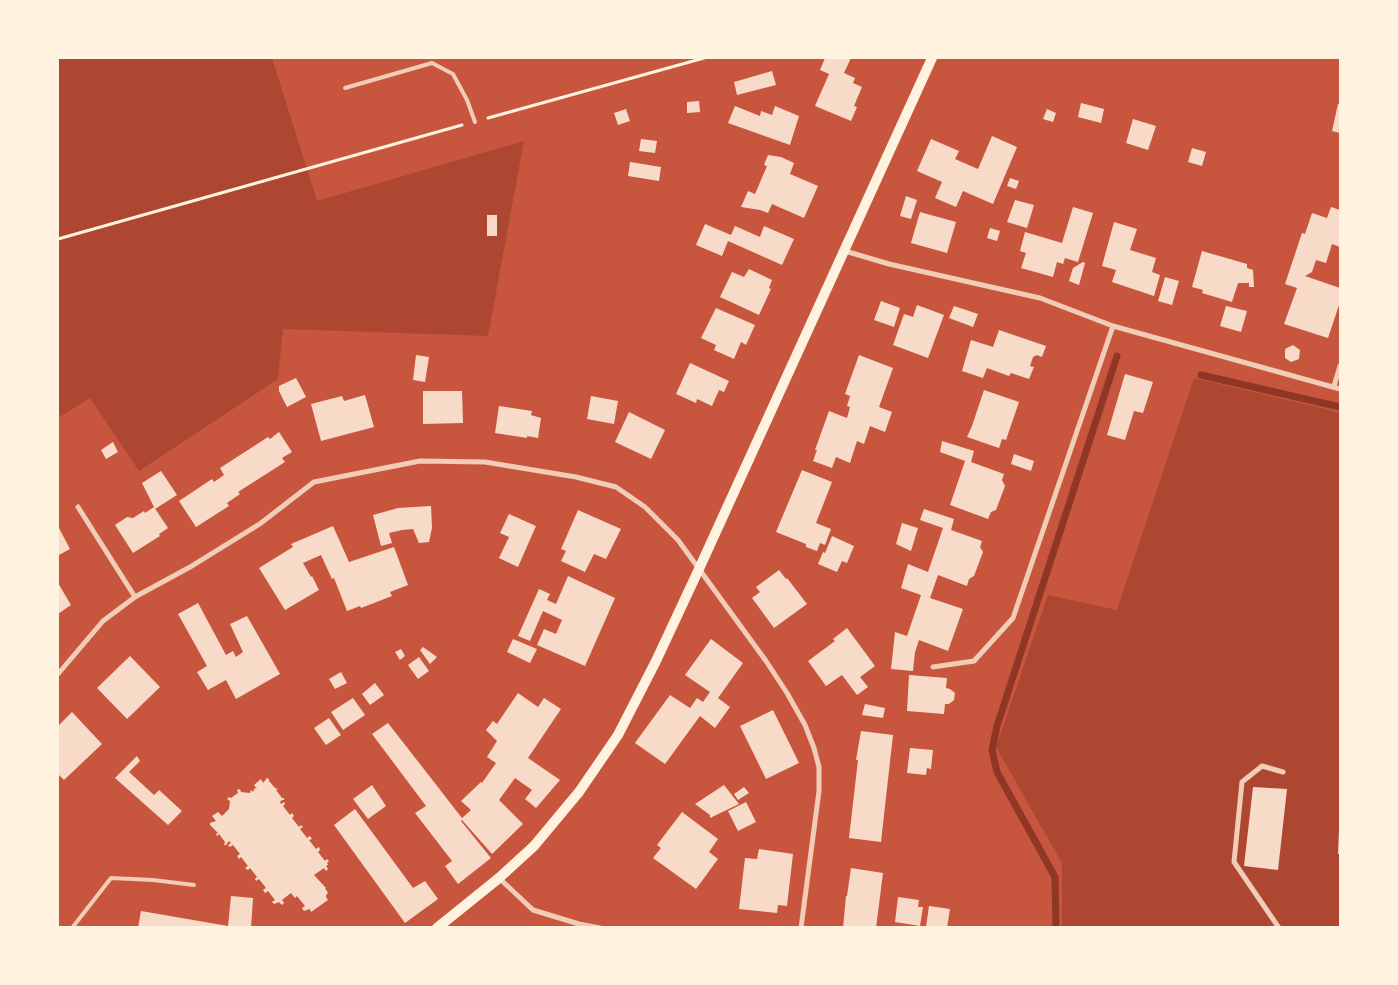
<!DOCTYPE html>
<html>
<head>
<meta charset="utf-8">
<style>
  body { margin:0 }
  #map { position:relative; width:1398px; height:985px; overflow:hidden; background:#c8553d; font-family:Merriweather,serif }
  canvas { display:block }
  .frame { position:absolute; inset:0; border:59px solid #fff3e0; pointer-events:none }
</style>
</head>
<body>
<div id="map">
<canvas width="1398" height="985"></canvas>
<div class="frame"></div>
</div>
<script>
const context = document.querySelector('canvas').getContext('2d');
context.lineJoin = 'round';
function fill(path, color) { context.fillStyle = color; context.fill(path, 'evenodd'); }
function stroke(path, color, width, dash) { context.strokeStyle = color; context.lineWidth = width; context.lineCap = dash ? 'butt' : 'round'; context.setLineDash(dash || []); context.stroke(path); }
fill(new Path2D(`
  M58,58H272L317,201L524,141L488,336L283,329L278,379L139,471L90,398L58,418Z
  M1194,378L1330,410L1340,414V927H1062V863L996,747L1048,595L1117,610Z`), '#ae4732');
stroke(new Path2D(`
  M1201,375L1340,407
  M1056,928L1055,877L997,772L992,750L997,726L1117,356`), '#8f3625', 7);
fill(new Path2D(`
  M825,58H851L844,73L855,78L853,83L862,87L854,106L857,107L851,121L815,106L829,74L820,70Z
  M772,71L776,85L737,95L734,82Z
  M699,101L700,112L687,113V102Z
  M1081,103L1104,109L1101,123L1078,117Z
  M1338,104H1340V133L1332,131Z
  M735,106L760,116L761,111L772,115L775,106L799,116L790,145L728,123Z
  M626,109L630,121L618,125L614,113Z
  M1047,109L1056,113L1053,122L1043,119Z
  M1133,119L1156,126L1148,150L1126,143Z
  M992,136L1017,147L993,204L963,191L956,207L935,198L942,182L917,171L931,139L959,151L955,159L978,169Z
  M641,139L657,141L655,153L639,151Z
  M1192,148L1206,152L1202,166L1188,162Z
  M768,155L781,157L794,163L790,174L818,186L804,218L772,204L768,213L760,210L741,207L748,191L755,194L767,166L764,165Z
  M630,162L661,167L659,181L628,176Z
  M1010,178L1019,181L1016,189L1007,186Z
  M906,196L917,200L911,219L900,216Z
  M1015,200L1034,205L1027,228L1007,222Z
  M1073,207L1093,213L1078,262L1065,258L1063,264L1057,262L1053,277L1021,268L1026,253L1020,251L1025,232L1062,243Z
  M1331,207L1340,210V247L1332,244L1326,263L1316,260L1312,272L1305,276L1340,288V302L1328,338L1284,324L1297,288L1285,284L1302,233L1305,234L1312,213L1327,218Z
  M920,212L956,222L947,253L911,243Z
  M487,215H497V236H487Z
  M1114,222L1137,229L1130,250L1156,258L1152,272L1160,275L1154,296L1112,282L1116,270L1102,266Z
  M705,224L731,235L735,226L760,237L764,226L794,239L782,265L728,241L722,256L696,245Z
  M990,228L1000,231L997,241L987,238Z
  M1202,251L1247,264V268L1253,270L1254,287H1249V283H1238L1232,302L1202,293L1203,290L1192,287Z
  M1083,262L1085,263L1079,285L1069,281L1073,268Z
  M749,269L772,280L769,288L771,289L759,315L720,297L732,272L744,277Z
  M1165,277L1179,281L1172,305L1158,301Z
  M881,301L900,308L894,327L874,320Z
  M917,305L944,315L928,358L893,345L904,314L913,317Z
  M954,306L978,314L973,327L949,318Z
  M1226,306L1247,311L1241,332L1220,326Z
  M716,308L755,325L746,345L741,342L734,359L714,350L716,345L701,338Z
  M999,330L1046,346L1042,357L1037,355L1033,357L1030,366L1034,367L1029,379L1011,373L1009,376L987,368L983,378L962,371L971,340L993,347Z
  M1293,345L1300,350L1299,359L1291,362L1285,358V349Z
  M416,355L429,357L425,382L413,380Z
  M859,355L893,368L879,407L892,412L885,432L870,426L864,444L857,441L850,463L836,457L832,468L813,461L817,450H815L829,411L847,418L850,407L847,406L850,396L845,394Z
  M690,363L729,381L724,392L719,390L712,406L697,399L696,403L676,394Z
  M1125,374L1153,382L1143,413L1134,411L1125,440L1107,435Z
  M296,378L306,397L287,407L279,391V386Z
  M984,390L1019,402L1006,440L1002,439L999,448L967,437L972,426Z
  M423,391H462L463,423L423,424Z
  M365,395L374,427L321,441L311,404L342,396L344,401Z
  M591,396L618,401L614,424L587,419Z
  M499,406L532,411L531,415L541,418L538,438L527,436V438L495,433Z
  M629,412L665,430L651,459L615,442Z
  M279,432L292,452L282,458L285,462L238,492L240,494L227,503L229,506L196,527L179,501L212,479L214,482L224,475L220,468L268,437L270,439Z
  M942,441L974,451L971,462L1004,474L1002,480L1005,486L996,510L991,512L988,519L950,505L965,461L940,452Z
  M113,442L118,452L106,459L101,450Z
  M1014,454L1034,461L1031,471L1011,464Z
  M802,470L832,482L816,523L831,529L825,545L820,543L817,551L806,547V544L776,532Z
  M161,471L177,495L155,509L142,483Z
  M431,506L432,528L429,542L419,543L413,529L402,530L389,533L392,543L381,546L373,515L398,508Z
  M154,507L168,528L159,534L160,536L133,553L115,525L127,517L133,518L144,511L145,513Z
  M924,509L954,519L951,530L982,541L980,547L983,552L974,576L969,579L967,586L938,575L930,598L963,609L948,651L919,640L915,652L913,671L891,669L895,632L907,636L921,595L901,588L908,564L928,572L943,528L920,520Z
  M578,510L621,529L606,559L594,554L585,572L561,561L566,551L561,549Z
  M509,514L536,526L518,567L499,558L509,537L500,533Z
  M902,523L918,528L911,551L896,544Z
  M333,526L349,562L394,547L408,585L390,592L392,596L361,608L360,606L347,611L334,578L332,579L321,555L303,563L311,577L312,576L319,590L285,610L259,568L293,547L291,544Z
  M59,528L70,549L59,555L58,552V529Z
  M832,536L854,546L847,563L842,561L837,572L818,564L823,552L825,553Z
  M779,570L786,579L787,578L807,604L774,628L752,598L760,592L756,587Z
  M568,576L615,598L585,666L537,645L544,629L556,634L562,620L543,611L530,641L518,636L539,589L550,594L547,600L556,604Z
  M58,583L71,605L58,614Z
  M198,603L226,655L233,651L236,657L243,652L230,624L247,616L280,674L236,699L226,680L208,690L197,672L207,666L178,614Z
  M847,628L875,666L860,677L868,687L857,695L842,675L826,686L808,661L835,641L833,639Z
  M513,639L537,649L530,663L507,652Z
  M711,639L743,663L718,698L730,707L715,728L700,716L665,764L635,743L670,695L690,708L697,698L703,702L710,692L685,675Z
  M423,647L437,657L430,664L420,650Z
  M401,649L405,656L400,660L395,652Z
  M130,656L160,687L127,719L97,688Z
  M419,657L429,671L418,679L408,665Z
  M341,672L347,683L335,689L329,679Z
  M909,675L947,678L946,688L950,689L955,693L954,700L949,704H945L944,714L907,711Z
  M375,683L384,695L370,705L362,694Z
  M518,693L538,707L544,698L561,709L528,758L560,780L536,808L525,799L532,790L515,778L499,800L523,824L492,854L462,820L461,821L491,858L458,884L445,866L452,861L415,813L426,806L372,734L388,723L462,818L471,810L461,801L481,782L482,783L496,763L487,757L497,741L486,730L493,721L497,724Z
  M353,698L365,715L343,730L331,712Z
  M865,704L885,708L883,718L862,715Z
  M773,710L799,763L766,779L740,726Z
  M72,712L102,744L64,780L58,774V726Z
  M329,718L341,735L326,745L314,728Z
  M861,731L893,735L881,842L849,838L858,760H856Z
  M910,748L933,750L931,769L927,768L926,775L907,773Z
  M137,756L140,761L129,772L154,795L159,790L182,811L168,825L115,778Z
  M267,778L269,779V781L275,788L278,789L276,790L282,798H284V800H282L280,802L281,804L284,802L285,804L283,806L290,815L292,813L294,816L292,818L299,827L301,825L303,827L300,829L307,838L310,836L312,839L309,840L316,849L319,847L320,850L318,852L325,861L327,859L329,861L327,863L328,865L326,866L328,869L326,871L324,868L314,875L326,888H325L328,893L326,895V897L328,900L311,912L310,909L304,911L302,908L305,906L297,896L295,898L291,893L282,900L284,903L282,905L279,902L274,904L272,902L275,900L268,891L265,893L263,890L266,888L259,879L256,881L255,879L257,877L250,868L248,870L245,868L248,866L241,857L239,859L237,856L240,854L233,845L230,847L228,845L231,843L229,841L226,845H224L225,842L219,834L217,836L216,834L218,833L210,825V823L216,821L212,816L218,812L222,816L229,809L230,801L227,799L229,797L231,798L238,793L237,790L240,789L241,792L250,793L251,790L253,792L255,788L257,789L254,785L261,779L263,783Z
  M372,785L386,806L368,819L353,799Z
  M724,785L739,804L710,818V815L695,804Z
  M744,787L749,793L738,800L734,794Z
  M1253,787L1287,789L1278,870L1244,866Z
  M746,802L756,822L738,831L728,811Z
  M355,809L413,888L425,881L438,899L405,923L334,825Z
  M682,812L718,839L709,852L718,859L696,889L653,858L661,848L657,845Z
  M1339,829H1340V854H1338Z
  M759,849L793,854L787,906L778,905L777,913L739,909L745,858L757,859Z
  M851,868L883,873L876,928H843L846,896H847Z
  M231,896L253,898L251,928H138L141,911L228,926Z
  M898,897L919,900L918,907H923L920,926L895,922Z
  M929,906L950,909L947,928L926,927Z`), '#f7dbc8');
stroke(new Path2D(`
  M488,118L704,58
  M58,239L462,125`), '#fff3e0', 3);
stroke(new Path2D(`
  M345,88L432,63L453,74L467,100L475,122
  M72,928L111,878L153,880L194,885`), '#f1ccb7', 4);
stroke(new Path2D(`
  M845,251L889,264L1040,298L1113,326L1340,389
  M1334,386L1340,366
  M78,507L135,597
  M933,667L974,661L1013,618L1113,326
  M58,674L103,621L135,597L190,567L261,523L314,482L420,461L485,462L576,477L616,487L645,507L678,540L766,661L787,693L805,725L814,748L819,767V791L801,928
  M499,878L533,910L579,924L600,928
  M1279,928L1234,862L1242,782L1262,766L1283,772`), '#f1ccb7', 5);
stroke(new Path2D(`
  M437,928L499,878L534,846L579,792L618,735L656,661L699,569L932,58`), '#fff3e0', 10);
</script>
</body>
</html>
